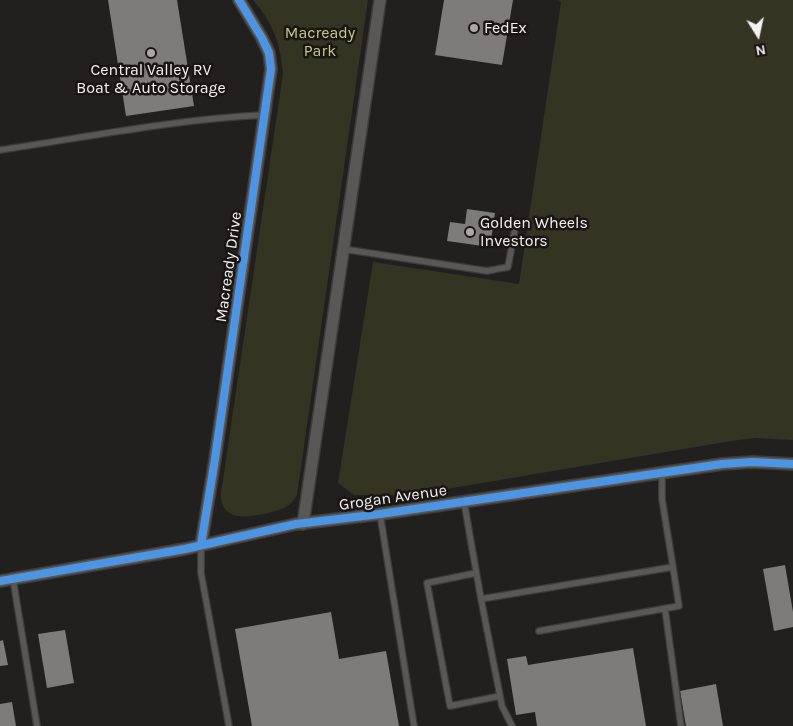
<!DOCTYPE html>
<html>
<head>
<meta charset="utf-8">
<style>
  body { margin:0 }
  #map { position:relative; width:793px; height:726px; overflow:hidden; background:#22201f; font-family:Karla,sans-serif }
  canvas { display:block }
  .north { position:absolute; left:733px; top:10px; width:50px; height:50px; -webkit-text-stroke:4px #1a1614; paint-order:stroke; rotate:170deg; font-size:14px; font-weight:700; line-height:20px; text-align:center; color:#f4f2f1 }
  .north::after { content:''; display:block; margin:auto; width:18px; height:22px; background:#f4f2f1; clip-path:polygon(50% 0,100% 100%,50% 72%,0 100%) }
</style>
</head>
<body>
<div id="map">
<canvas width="793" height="726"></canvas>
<div class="north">N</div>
</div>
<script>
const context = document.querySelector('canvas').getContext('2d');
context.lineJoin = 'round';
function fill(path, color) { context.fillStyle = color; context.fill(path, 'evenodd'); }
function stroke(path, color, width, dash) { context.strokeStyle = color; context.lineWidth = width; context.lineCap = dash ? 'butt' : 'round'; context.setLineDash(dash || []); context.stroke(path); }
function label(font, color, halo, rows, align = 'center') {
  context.font = font + ' Karla,sans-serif'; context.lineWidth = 5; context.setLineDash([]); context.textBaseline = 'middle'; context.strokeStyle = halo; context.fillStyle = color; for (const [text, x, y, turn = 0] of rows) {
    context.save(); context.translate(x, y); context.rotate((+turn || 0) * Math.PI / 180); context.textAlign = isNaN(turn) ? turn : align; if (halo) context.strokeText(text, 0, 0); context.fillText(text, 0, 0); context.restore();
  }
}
fill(new Path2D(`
  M253,0H368L297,495C294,500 291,504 286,507C275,513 242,520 231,514C223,510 220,501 221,493L283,74C280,42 274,25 253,0Z
  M558,0H793V440L755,438L731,441L411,495H354L338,483L373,262L519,284L561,2Z`), '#333422');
fill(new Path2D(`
  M108,0H177L194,106L126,116Z
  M444,0H513L502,65L435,55Z
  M467,209L495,213L490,247L447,241L450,222L465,224Z
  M785,565L793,612V627L774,631L763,569Z
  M331,612L339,659L386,651L399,726H252L235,629Z
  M65,630L74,683L47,688L38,634Z
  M3,640L8,665L0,666V641Z
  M633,648L646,726H537L535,712L516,715L507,659L526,656L528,665Z
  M716,684L723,726H686L680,691Z
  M12,702L16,726H0V704Z`), '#7e7c7b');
const service = new Path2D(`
  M0,150C88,137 176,119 265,115
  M343,249L487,271L508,267L516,223
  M464,502L481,599L673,567L662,499V473
  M380,514L414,726
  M201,545V573L229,726
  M476,573L427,583L450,706L500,696
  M13,579L37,726
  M481,599L502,706L512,726
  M665,609L681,726
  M539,631L679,606L673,567`);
const minor = new Path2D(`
  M303,524L380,0
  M201,545L215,459L271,69L269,53L262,38L239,0
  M0,581L185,549L296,524L380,514L722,464L752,462L793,464`);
stroke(service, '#3d3c3b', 8);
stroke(minor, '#3d3c3b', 14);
stroke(service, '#5a5857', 5.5);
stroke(minor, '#5a5857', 11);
stroke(new Path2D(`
  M201,545L215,459L271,69L269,53L262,38L239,0
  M0,581L185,549L296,524L380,514L722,464L752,462L793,464`), '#4d94e3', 8);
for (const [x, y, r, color] of [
  [474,28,5,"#aaa8a8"],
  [151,53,5,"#aaa8a8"],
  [470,232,5,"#aaa8a8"]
]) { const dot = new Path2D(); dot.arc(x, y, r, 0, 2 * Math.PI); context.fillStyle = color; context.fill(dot); stroke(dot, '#1a1614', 2); }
label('16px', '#f4f2f1', '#1a1614', [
  ["FedEx",484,28],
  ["Central Valley RV",151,70,"center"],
  ["Boat & Auto Storage",151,88,"center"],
  ["Golden Wheels",480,223],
  ["Investors",480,241]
], 'left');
label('16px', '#c5c88a', '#1a1614', [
  ["Macready",320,33],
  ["Park",320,51]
]);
label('16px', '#f4f2f1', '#1a1614', [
  ["Macready Drive",229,267,-82],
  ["Grogan Avenue",393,498,-8]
]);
</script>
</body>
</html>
